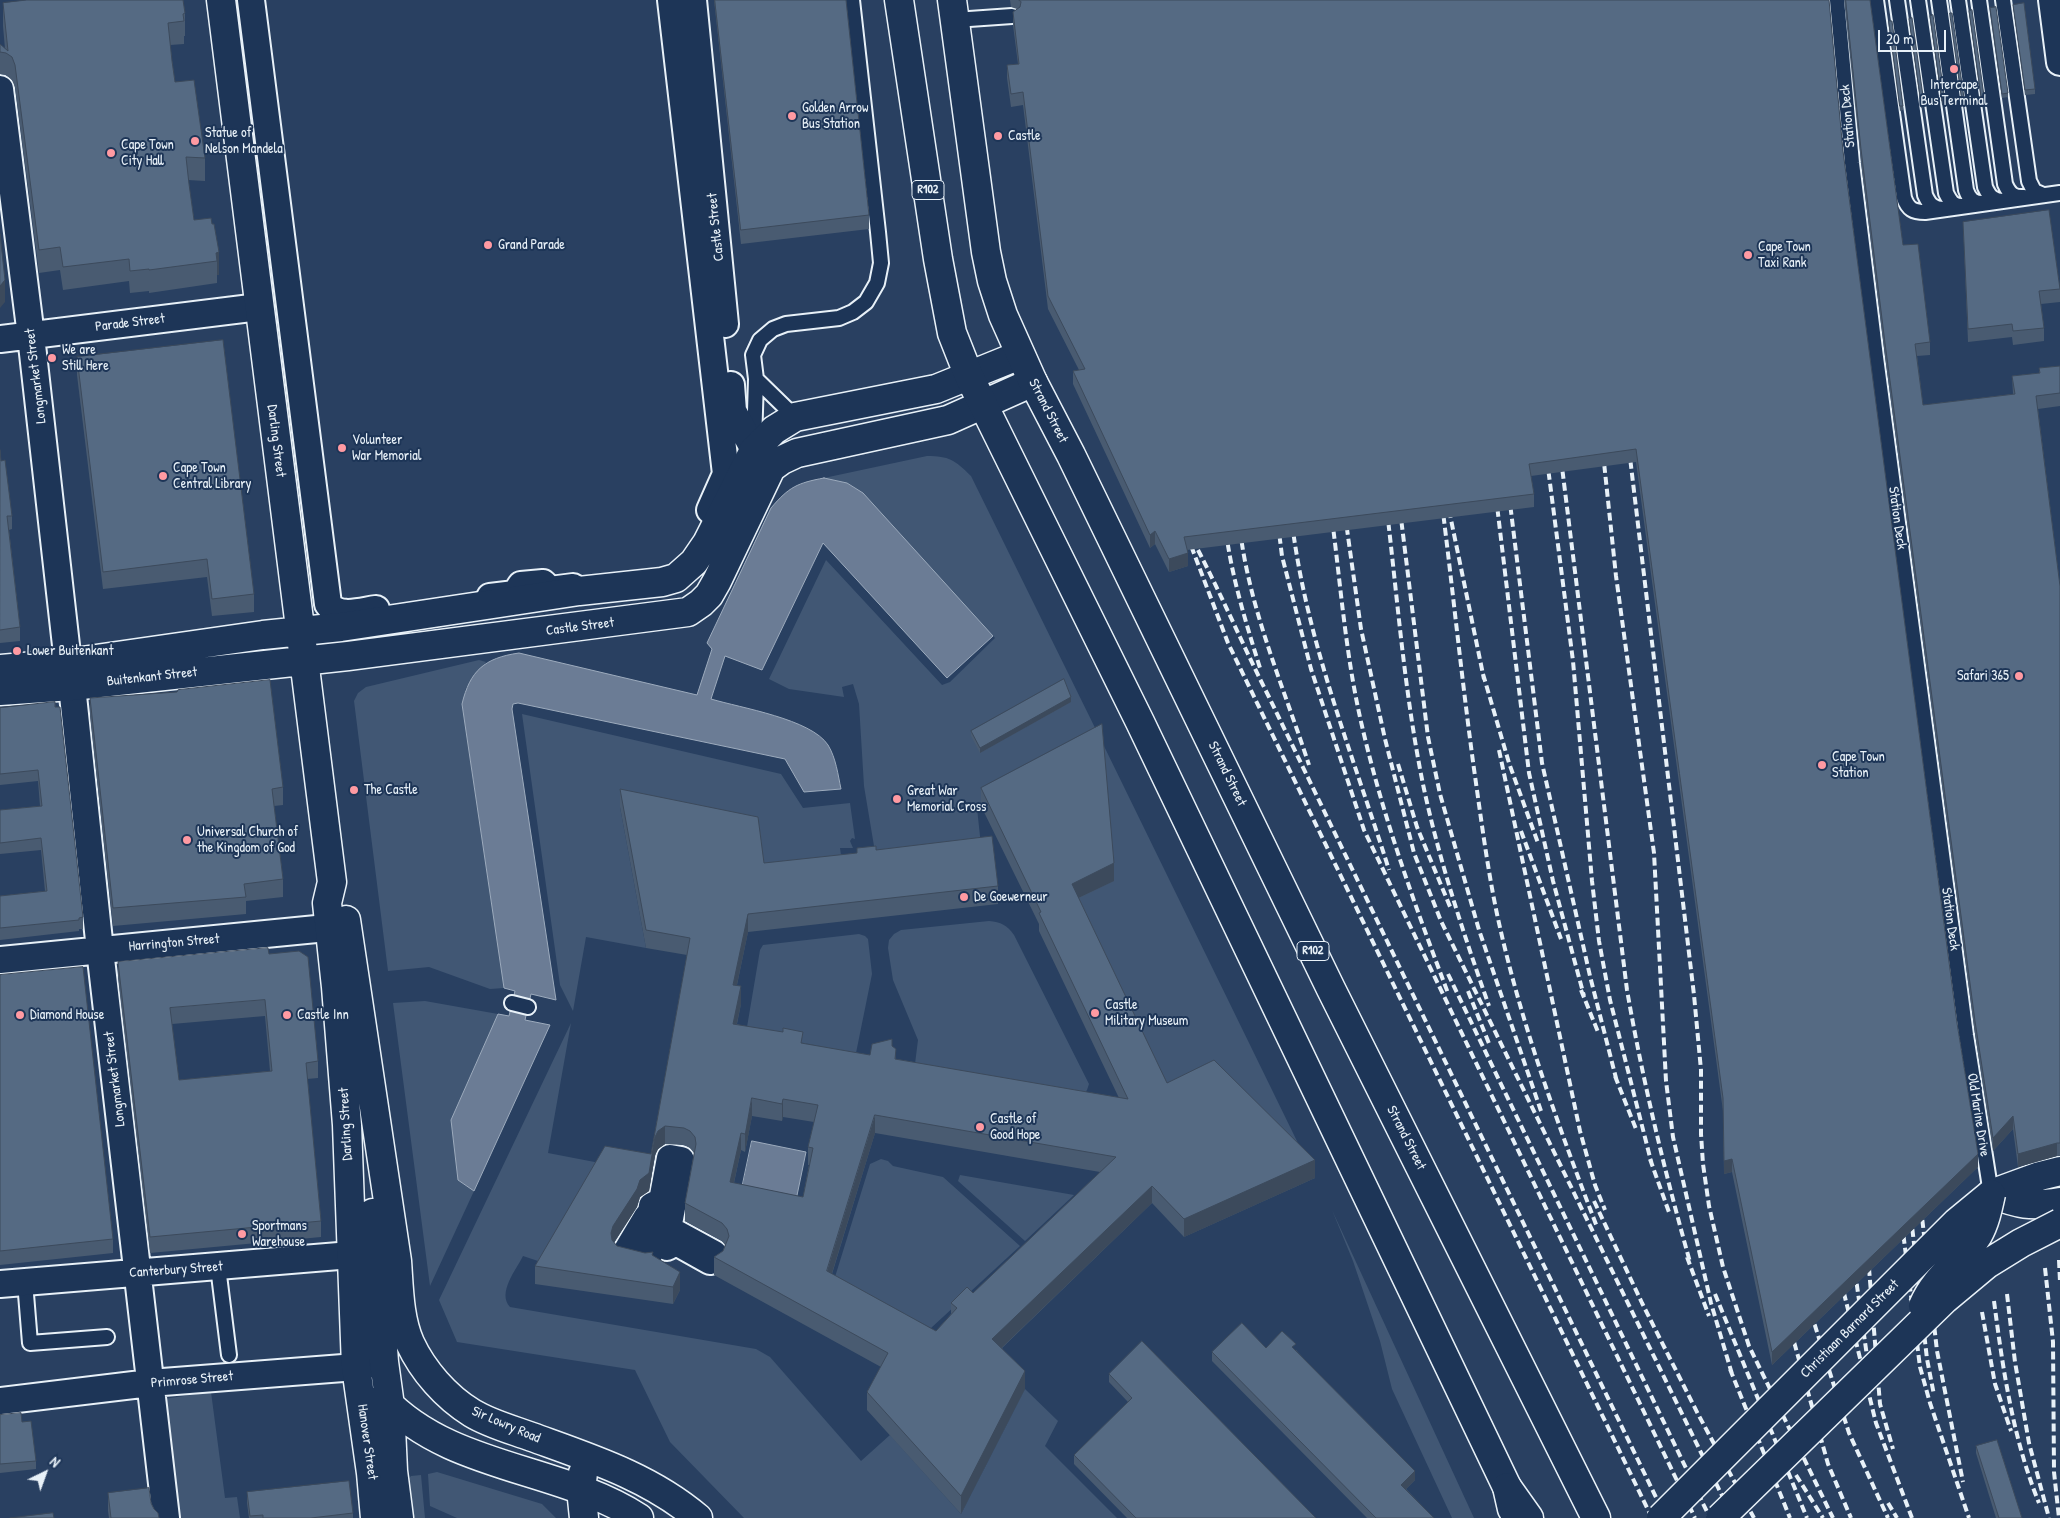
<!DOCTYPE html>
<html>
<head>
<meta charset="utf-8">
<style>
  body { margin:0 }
  #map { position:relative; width:2060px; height:1518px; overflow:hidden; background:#294061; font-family:"Patrick Hand",sans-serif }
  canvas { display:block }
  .north { position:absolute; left:20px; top:1448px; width:50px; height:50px; -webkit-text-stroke:4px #1d3557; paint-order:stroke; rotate:42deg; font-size:14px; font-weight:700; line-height:20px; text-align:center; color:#e8f1f8 }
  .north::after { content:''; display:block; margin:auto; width:18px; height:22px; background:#e8f1f8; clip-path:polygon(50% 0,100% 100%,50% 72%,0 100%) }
  .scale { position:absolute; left:1878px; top:30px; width:68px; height:22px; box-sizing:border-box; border:2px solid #e8f1f8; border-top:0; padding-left:6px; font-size:15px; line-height:18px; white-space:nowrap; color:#e8f1f8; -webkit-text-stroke:4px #1d3557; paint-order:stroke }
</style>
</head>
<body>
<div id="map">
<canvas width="2060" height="1518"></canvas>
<div class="north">N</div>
<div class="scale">20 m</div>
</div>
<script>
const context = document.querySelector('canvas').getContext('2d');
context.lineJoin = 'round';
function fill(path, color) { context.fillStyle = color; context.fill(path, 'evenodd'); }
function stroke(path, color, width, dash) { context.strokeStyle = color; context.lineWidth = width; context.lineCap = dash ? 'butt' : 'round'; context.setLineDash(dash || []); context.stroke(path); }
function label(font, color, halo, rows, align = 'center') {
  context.font = font + ' "Patrick Hand",sans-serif'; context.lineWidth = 4; context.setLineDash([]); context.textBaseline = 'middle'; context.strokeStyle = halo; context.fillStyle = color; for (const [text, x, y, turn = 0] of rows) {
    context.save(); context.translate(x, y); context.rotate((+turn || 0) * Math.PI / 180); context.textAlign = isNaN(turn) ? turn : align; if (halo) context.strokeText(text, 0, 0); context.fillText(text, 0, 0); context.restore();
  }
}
fill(new Path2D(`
  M927,456C949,456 955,460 971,476L1102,742L1315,1178L1167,1101L1072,901L1102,742L977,808L982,855L875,852L864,786L859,704L853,684L842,687L844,697L789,689L769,679L826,560L942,685L950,682L995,638L863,493L847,483L824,478Z
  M479,660L486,662L466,688L462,704L504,988L490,989L429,967L388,971L354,701L358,693L366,687Z
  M522,714L781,774L803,808L850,803L855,839L852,838L850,841L853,848H840L841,855L764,880L620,807L646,948L586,937L573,1011L560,985Z
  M989,921C1001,922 1007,925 1014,935L1089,1084L1087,1090L1083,1095L915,1064L918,1040L893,980L888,948L889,940L894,934L901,930Z
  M859,934L865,936L868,939L872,974L856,1053L756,1034L747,1027L760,950L763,945Z
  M425,1001L498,1014L451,1120L458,1180L474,1191L430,1286L393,1003Z
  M571,1023L548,1153L605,1164L547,1264L523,1256C516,1270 497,1293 510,1307L756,1349L770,1357L861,1461L890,1435L961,1514L1025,1389L1058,1421L1045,1446L1117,1518H744L670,1442L635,1370L457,1342L439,1300Z
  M881,1159L888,1161L893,1166L943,1177L1020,1246L931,1328L835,1277L870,1164Z
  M960,1175L1074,1195L1025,1241L958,1181Z
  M1332,1210L1474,1518H1452L1392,1389L1380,1341L1353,1261Z
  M211,1392L225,1498L237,1497L240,1518H180L164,1399Z
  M437,1472L542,1504L556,1518H457L430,1506L428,1474Z
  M421,1475L425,1518H411L406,1483L411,1476Z`), '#415774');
const water = new Path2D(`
  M824,478L847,483L863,493L993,636L947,678L823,543L762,670L725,656L711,699C741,708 811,719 828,745C836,758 838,775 841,789L804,792L785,759L518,703L513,704L512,709L556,1000L531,994L525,1020L550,1025L474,1191L458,1180L451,1120L498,1014L509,1016L515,991L504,988L462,704C470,671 484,658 519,653L697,695L712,649L707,643L771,508C789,487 797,483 824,478Z
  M752,1141L806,1152L795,1205L741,1193Z`);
fill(water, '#6b7c95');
stroke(water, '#9dabbd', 1);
const lane = new Path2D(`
  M1837,0L1852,163L1876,357L1966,1035L1991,1194
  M1876,0L1904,198C1908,209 1913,212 1925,212L2060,193
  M1897,0L1925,195C1929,204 1933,209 1943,209
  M1918,0L1946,193C1950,201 1953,207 1964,206
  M1939,0L1966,190C1969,199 1974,204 1984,203
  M1958,0L1985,187C1989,196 1993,201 2003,201
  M1979,0L2005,184C2009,193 2013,198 2024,197
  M2003,0L2029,181L2034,191L2043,195
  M955,20L1012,16
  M756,379L795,417
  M754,443L756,379L753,355L760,340L773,329L786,324L839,318L853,312L866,302L877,283L881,263L878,232L852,0
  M512,1003L528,1007
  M218,1267L229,1355
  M25,1282L30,1343L107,1337`);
const street = new Path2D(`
  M251,0L328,604C339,619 361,611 376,609
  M671,0L726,474L710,510
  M693,0L725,324
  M2052,0L2060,62
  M0,89L31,336L68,663
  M0,339L259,307
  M731,385L733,411L754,450L769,465
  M490,597L515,594L521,585L543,583L550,590L573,587
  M72,686L100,950L166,1518
  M0,960L347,926
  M670,1158L681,1160L668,1229L714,1254L710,1261L676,1242L667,1247L656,1242L648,1256L626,1252L647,1217L650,1218L652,1206L662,1201Z
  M0,1284L351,1255
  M0,1401L150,1383L356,1367L377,1363`);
const secondary = new Path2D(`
  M221,0L332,882L327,903L336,987L347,1125L356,1367L371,1473L375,1518
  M0,669L68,663L263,635L341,627L579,591L662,582L676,578L694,562L707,543L754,450L774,430L795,417L936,389L1020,355
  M0,691L72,686L348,656L688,612L701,603L709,595L717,581L771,468L782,460L797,453L948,420L1033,382
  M346,920L397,1261C399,1288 399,1318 410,1343C423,1371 446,1397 472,1413C490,1424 513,1430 532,1437C590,1458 650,1477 698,1518
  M1991,1194L2040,1176L2060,1171
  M1991,1194C2019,1204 2030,1207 2060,1202
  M373,1213L384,1362L390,1406L393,1471L399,1518
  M383,1398C450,1470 559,1466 639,1518
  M583,1473L581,1489L584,1518`);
const primary = new Path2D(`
  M899,0L938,259L952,333L969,376L1140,722L1507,1487L1512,1509
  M952,0L986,252L992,281L1003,315L1033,382L1071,455L1331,989L1596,1518`);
const highway = new Path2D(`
  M1507,1487L1529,1518`);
stroke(lane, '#e8f1f8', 18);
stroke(street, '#e8f1f8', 30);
stroke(secondary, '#e8f1f8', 31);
stroke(primary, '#e8f1f8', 31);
stroke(highway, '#e8f1f8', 31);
stroke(lane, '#1d3557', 14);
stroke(street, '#1d3557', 26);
stroke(secondary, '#1d3557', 28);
stroke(primary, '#1d3557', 28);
stroke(highway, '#1d3557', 28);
stroke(new Path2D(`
  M1629,449L1694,995L1701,1070V1134L1703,1164L1709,1206L1723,1267L1749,1346L1833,1518
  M1603,453L1616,576L1654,853L1666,1081L1673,1137L1711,1303L1732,1374
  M1561,459L1627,990C1643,1082 1665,1173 1690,1262
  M1547,460L1573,661L1592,881L1599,941L1610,1000L1652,1165
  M1509,495L1542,763L1590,976L1617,1082
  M1496,497L1529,773L1553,881L1584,996
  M1442,504C1453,592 1462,681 1474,769C1481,818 1487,866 1497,914C1520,1021 1558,1125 1597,1227
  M1400,510L1428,737L1440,794L1479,930L1541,1111
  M1449,510L1484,679
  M1387,511C1398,604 1405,698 1424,789C1440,863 1464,935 1489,1006
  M1345,515L1361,629L1385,739L1414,853L1441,921L1733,1518
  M1332,519C1341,588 1346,658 1362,726C1383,817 1415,906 1448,993
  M1292,523C1307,643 1353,755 1389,870
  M1278,524L1282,556L1311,669L1364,830L1695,1518
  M1240,530C1250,611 1284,688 1309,765
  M1226,532C1232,578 1246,623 1260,668
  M1187,535L1228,643L1652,1518
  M1198,550C1223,598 1244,648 1269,697L1666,1518
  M1483,674L1509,763L1538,843
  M1499,750L1580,1131L1595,1185L1605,1210
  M1398,764L1417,827L1451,909
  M1521,831L1561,939
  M1448,974L1710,1518
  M1581,990L1598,1032
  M1468,991L1490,1046
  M1615,1076L1636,1129
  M1650,1159L1670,1215
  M1594,1201L1642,1303L1698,1414L1754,1518
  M1921,1208L1937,1351L1963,1482
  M1911,1217L1927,1359L1934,1395
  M1902,1224L1920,1367L1930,1403L1969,1518
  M1868,1256L1880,1404L1893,1449
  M1687,1257L1709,1316
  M2059,1260L2060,1282
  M2045,1268L2053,1342L2054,1472L2059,1518
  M1855,1272L1868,1363
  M1841,1281L1876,1423L1912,1518
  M1715,1294L1807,1518
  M2007,1294L2015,1362L2029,1443L2049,1518
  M1994,1301C2003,1370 2013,1439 2039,1503
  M1982,1312L1995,1384L2011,1431
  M1811,1313L1849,1433L1888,1518
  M1791,1331L1828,1464L1851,1518
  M1730,1369L1790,1518
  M1796,1475L1823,1518
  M1888,1503L1897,1518`), '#e8f1f8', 4, [8, 4]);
const secondaryBridge = new Path2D(`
  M1923,1306C1936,1275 1962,1262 1978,1235C1985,1223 1988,1208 1991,1194
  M1661,1518L1957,1222L1991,1194
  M1720,1518L1945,1299L1987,1264L2021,1243L2060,1223`);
stroke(secondaryBridge, '#e8f1f8', 31, []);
stroke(secondaryBridge, '#1d3557', 28);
fill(new Path2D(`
  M714,0H846L869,215V229L741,244Z
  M1010,0H1829L1843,151L1957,1023L1978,1167L1772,1365L1732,1172L1724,1174L1723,1111L1636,462L1531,476L1534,494V507L1187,550L1188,566L1169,572L1155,544L1150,548L1073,384V371L1079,370L1048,309L1023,105L1011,107L1007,78V65L1018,64L1013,25V12L1017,9L1011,7Z
  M1844,0H1870L1903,245L1930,342V355L1917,356L1923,405L2013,394L2012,376L2039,373V368L2060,366V406L2038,409L2060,586V1156H2057L2018,1167L2013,1129L1993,1151L1975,1034L1885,356L1861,162Z
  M3,3L185,13V36H184V44L170,45L172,61L175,82L205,158V181L188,180L194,220L219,252V275H217V283L149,293V291L130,293L129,281L63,290L60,270L39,273L15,87L12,80L6,75L0,74V44L5,49L3,26Z
  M2013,5L2035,89V94L2025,95Z
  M1990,8L2008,93V97L2002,98Z
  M1969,11L1984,96V101H1981Z
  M1950,13L1964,98V103H1962Z
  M1930,16L1945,101V105H1942Z
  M1909,19L1924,103V107L1921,108Z
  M1889,21L1903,106V110L1900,111Z
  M1963,222L2060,289V302L2041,304L2044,328V341L2013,345L2012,337L1968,342Z
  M77,357L254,594V612L212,616L207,577L103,589L77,375Z
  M0,450L1,461L12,516V529L9,530L20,627V641L0,643Z
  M90,698L283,787V805L274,806L283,879V897L246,901V914L113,926L90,716Z
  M55,702L83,917V929H79V931L0,940V896L45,891L41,850L0,854V810L40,806L38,781L0,785V708Z
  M1071,702L980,753L971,736V731Z
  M981,788L1114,881L1079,898L1167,1083L1315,1178L1184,1237L1152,1203L1002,1348L1025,1389L961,1514L867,1410V1392L881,1367L714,1275V1257L723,1251L725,1245L722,1241L685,1221V1203L694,1153L690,1148L684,1145L665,1144L658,1149L655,1155L649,1191L640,1197L637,1207L614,1243L617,1246L653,1256L680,1290L673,1304L535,1284V1266L651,1154L687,955L646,948L620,807V789L764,863L857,853V848L876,850L998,886V904L748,932L737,985L741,1004L737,1024L803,1043L870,1055L892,1046L896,1059L1119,1098L1039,931V924L981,806ZM752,1116L782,1121L783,1117L814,1122L808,1147V1165H809L803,1197L734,1183L741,1150L745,1152ZM875,1133L1100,1172L973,1293L951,1303V1314L936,1331L832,1274Z
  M269,954L318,1061V1078L307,1079L321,1221V1237L150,1253L118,978V962ZM265,1016L270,1071L179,1080L172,1024Z
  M0,975L113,1239V1253L0,1265Z
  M1266,1348L1296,1350L1415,1480L1406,1489L1434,1518H1367L1212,1361V1352Z
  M1109,1374L1316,1518H1127L1074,1464V1455L1128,1402L1109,1382Z
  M0,1415L22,1422L36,1461V1469L0,1473Z
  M1976,1446L2022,1518H1996L1976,1453Z
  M247,1492L353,1513V1518H249L247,1503Z
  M108,1493L151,1503L159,1518H109L108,1511Z`), '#495b71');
fill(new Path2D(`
  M219,252V275H217V261L216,253Z
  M5,280V302L0,308V286Z
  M1155,531V544L1150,548V535Z
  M1188,553V566L1169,572V559Z
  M1071,697V702L980,753V748Z
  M1114,863V881L1072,901V884Z
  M748,914V932L733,1003V985Z
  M741,986V1004L733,1041V1024Z
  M752,1098V1116L745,1152V1134Z
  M783,1099V1117L782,1121V1104Z
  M875,1115V1133L827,1289V1271Z
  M2013,1116V1129L1993,1151V1138Z
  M665,1126V1144L658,1149L655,1155L649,1191L640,1197L637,1207L613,1244L611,1233L613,1226L640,1180L649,1173L655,1137L658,1131Z
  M741,1133V1150L730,1200V1182Z
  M2057,1143V1156L2018,1167V1154Z
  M1978,1154V1167L1772,1365V1352Z
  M1732,1159V1172L1724,1174V1161Z
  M1315,1160V1178L1184,1237V1219Z
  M1152,1186V1203L992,1357V1339Z
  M680,1272V1290L673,1304V1287Z
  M1025,1371V1389L961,1514V1496Z
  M1415,1471V1480L1401,1494V1485Z`), '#3c4a5c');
const building = new Path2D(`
  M27,0H183L185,13L183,14L184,21L168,23L172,61L175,82L194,80L205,158L186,157L189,184L194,220L211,218L212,224H214L219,252L216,253L217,261L149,270V269L130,271L129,259L63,267L60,247L39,250L15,65L12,57L6,53L0,52V44L8,51L3,3Z
  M715,0H846L869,215L741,230Z
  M1019,0H1829L1843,151L1957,1023L1978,1154L1772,1352L1732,1159L1724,1161L1723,1098L1636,449L1529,464L1534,494L1184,537L1188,553L1169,559L1155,531L1150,535L1073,371L1085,369L1048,296L1023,92L1011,94L1007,65L1019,64L1013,12L1020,7L1021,2Z
  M1846,0H1870L1903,245L1918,244L1930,342L1915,344L1923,405L2015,394L2012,376L2040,373L2039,368L2060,366V393L2036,396L2060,586V1143H2057L2018,1154L2013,1116L1993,1138L1975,1021L1885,343L1861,149Z
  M2024,3L2035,89L2025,90L2013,5Z
  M1996,7L2008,93L2002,94L1990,8Z
  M1972,10L1984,96H1981L1969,11Z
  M1950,13H1952L1964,98L1962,99Z
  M1933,15L1945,101H1942L1930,16Z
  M1912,18L1924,103H1921L1909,19Z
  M1889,21H1892L1903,106H1900Z
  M2049,210L2060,289L2039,291L2044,328L2013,331L2012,324L1968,329L1963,222Z
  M0,234L5,280L0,286Z
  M223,340L254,594L212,599L207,559L103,572L77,357Z
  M0,450L1,461L5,460L12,516H7L20,627L0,630Z
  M1064,679L1071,697L980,748L971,731Z
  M270,680L283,787L272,789L283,879L244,884L246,897L113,908L90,698L177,692L178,690Z
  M55,702V707H60L83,917L79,918V920L0,928V896L47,891L41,838L0,843V810L42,806L38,770L0,774V708Z
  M1102,724L1114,863L1072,884L1167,1083L1214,1060L1315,1160L1184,1219L1152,1186L992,1339L1025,1371L961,1496L867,1392L888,1353L714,1257L723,1251L729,1236L727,1229L722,1223L685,1203L696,1144L695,1137L690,1131L684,1128L665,1126L658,1131L655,1137L649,1173L640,1180L637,1189L613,1226L611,1233L612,1240L617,1246L645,1253L653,1252L652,1255L680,1272L673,1287L535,1266L605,1146L651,1154L690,938L646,930L620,789L758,817L764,863L857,853V848L876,846V850L992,836L998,886L748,914L733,985L741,986L733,1024L783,1032V1028L803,1032L801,1043L870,1055L872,1044L892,1039V1046L896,1049L895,1059L1128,1099L1039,913L1041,912L981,788ZM752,1098L782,1104L783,1099L818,1105L808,1147L813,1148L803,1197L730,1182L741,1133L745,1134ZM875,1115L1116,1157L973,1293L967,1287L951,1303L957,1308L936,1331L827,1271Z
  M268,948L269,954L299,951L308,957L318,1061L306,1063L321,1221L150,1237L118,962ZM265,1000L272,1071L179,1080L170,1008Z
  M83,967L113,1239L0,1251V975Z
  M1242,1323L1266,1348L1282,1331L1296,1344L1292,1347L1415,1471L1401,1485L1434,1518H1376L1212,1352Z
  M1142,1341L1316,1518H1136L1074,1455L1132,1398L1109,1374Z
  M21,1413L22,1422L31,1421L36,1461L0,1464V1415Z
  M1997,1440L2022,1518H1999L1976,1446Z
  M349,1481L353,1513L311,1518H263V1515L250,1516L247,1492Z
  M149,1488L151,1503L154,1509L158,1513L159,1518H111L108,1493Z
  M53,1513L54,1518H10Z`);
fill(building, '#556a83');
stroke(building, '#3c4a5c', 1);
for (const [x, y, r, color] of [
  [1954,69,5,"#ff9aa2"],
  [792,116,5,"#ff9aa2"],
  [998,136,5,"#ff9aa2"],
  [195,141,5,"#ff9aa2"],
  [111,153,5,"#ff9aa2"],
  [488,245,5,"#ff9aa2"],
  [1748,255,5,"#ff9aa2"],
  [52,358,5,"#ff9aa2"],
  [342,448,5,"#ff9aa2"],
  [163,476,5,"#ff9aa2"],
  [17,651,5,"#ff9aa2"],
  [2019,676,5,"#ff9aa2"],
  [1822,765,5,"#ff9aa2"],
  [354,790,5,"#ff9aa2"],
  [897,799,5,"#ff9aa2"],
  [187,840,5,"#ff9aa2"],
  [964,897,5,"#ff9aa2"],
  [1095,1013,5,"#ff9aa2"],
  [20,1015,5,"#ff9aa2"],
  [287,1015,5,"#ff9aa2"],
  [980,1127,5,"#ff9aa2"],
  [242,1234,5,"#ff9aa2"]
]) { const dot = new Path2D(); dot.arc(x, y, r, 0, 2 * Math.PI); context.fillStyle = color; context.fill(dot); stroke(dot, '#1d3557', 2); }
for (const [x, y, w] of [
  [928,190,32],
  [1313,951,32]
]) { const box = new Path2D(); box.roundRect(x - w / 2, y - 9.5, w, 19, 4); context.fillStyle = '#1d3557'; context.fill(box); stroke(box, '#e8f1f8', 1); }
label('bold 12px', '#e8f1f8', null, [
  ["R102",928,190],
  ["R102",1313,951]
]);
label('14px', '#e8f1f8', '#1d3557', [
  ["Intercape",1954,85,"center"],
  ["Bus Terminal",1954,101,"center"],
  ["Golden Arrow",802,108],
  ["Bus Station",802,124],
  ["Statue of",205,133],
  ["Nelson Mandela",205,149],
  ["Castle",1008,136],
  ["Cape Town",121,145],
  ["City Hall",121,161],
  ["Grand Parade",498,245],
  ["Cape Town",1758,247],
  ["Taxi Rank",1758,263],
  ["We are",62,350],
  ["Still Here",62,366],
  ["Volunteer",352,440],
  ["War Memorial",352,456],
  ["Cape Town",173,468],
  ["Central Library",173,484],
  ["Lower Buitenkant",27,651],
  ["Safari 365",2009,676,"right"],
  ["Cape Town",1832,757],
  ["Station",1832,773],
  ["The Castle",364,790],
  ["Great War",907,791],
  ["Memorial Cross",907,807],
  ["Universal Church of",197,832],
  ["the Kingdom of God",197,848],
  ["De Goewerneur",974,897],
  ["Castle",1105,1005],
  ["Military Museum",1105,1021],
  ["Diamond House",30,1015],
  ["Castle Inn",297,1015],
  ["Castle of",990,1119],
  ["Good Hope",990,1135],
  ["Sportmans",252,1226],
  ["Warehouse",252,1242]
], 'left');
label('14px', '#e8f1f8', '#1d3557', [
  ["Station Deck",1848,116,-95],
  ["Castle Street",716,227,-96],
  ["Parade Street",130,323,-7],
  ["Longmarket Street",36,376,-97],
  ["Strand Street",1048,411,63],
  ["Darling Street",276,441,83],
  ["Station Deck",1897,518,82],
  ["Castle Street",580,627,-7],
  ["Buitenkant Street",152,677,-6],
  ["Strand Street",1227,774,64],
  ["Station Deck",1950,919,82],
  ["Harrington Street",174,943,-5],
  ["Longmarket Street",115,1079,-97],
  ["Old Marine Drive",1978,1115,81],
  ["Darling Street",346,1124,-93],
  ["Strand Street",1406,1138,63],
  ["Canterbury Street",176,1270,-4],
  ["Christiaan Barnard Street",1850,1329,-45],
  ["Primrose Street",192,1380,-5],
  ["Sir Lowry Road",506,1425,23],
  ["Hanover Street",367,1442,82]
]);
</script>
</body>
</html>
